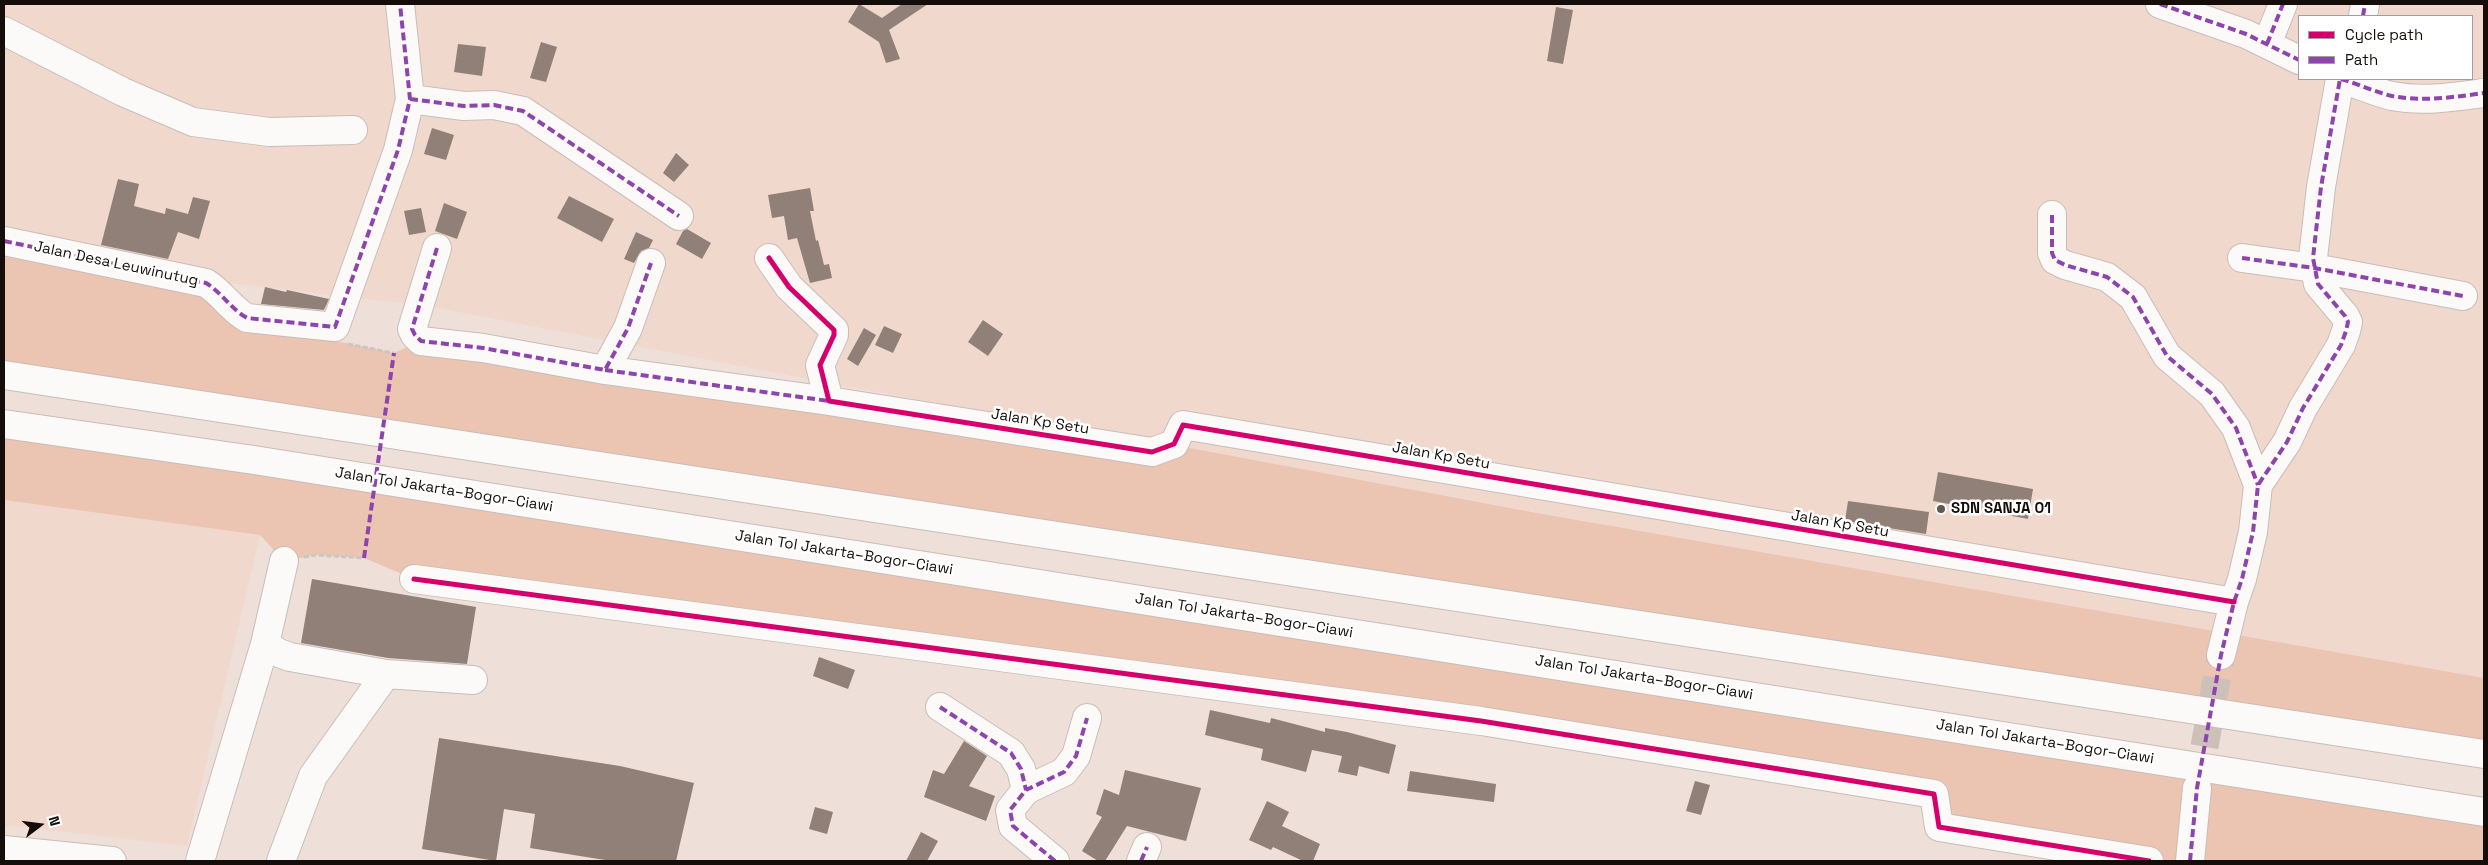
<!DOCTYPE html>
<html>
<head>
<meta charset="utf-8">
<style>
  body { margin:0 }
  #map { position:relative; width:2488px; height:865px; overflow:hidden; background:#eee0d8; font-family:"Space Grotesk",sans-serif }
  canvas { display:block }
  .frame { position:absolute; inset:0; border:5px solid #150d09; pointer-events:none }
  .legend { position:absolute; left:2298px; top:15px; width:175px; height:65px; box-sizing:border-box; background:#fff; border:1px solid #a19e9d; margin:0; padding:6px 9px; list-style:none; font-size:15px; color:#150d09 }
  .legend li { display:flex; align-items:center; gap:10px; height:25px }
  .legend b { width:25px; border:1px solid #a19e9d }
  .north { position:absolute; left:15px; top:800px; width:50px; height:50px; -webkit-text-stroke:4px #fff; paint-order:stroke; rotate:75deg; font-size:14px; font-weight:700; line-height:20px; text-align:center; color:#150d09 }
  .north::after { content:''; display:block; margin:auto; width:18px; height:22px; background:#150d09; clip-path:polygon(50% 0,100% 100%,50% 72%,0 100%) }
</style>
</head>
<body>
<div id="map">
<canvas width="2488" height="865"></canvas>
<div class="frame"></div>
<ul class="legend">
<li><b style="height:6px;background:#d6006c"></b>Cycle path</li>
<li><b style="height:6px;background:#8e44ad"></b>Path</li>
</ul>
<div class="north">N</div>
</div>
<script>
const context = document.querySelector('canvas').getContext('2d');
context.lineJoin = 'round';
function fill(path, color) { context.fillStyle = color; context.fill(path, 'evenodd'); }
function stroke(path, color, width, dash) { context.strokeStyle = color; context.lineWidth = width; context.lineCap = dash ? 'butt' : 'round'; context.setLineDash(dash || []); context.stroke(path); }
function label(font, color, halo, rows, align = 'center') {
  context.font = font + ' "Space Grotesk",sans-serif'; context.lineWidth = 5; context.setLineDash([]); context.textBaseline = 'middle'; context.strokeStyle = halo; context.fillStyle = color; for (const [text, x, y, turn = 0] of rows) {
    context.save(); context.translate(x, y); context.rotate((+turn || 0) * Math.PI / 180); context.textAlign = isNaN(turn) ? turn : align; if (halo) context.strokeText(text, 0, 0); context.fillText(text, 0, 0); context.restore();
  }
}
fill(new Path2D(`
  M4,4H2484V679L1550,515L844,386L427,306L4,257ZM2299,16H2472V79H2299Z
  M4,500L260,535L187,846L4,825Z`), '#f1d8cc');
fill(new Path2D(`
  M4,257L141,273L216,289L331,340L394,353L421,341L1173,445L1537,513L2484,678V754L4,375Z
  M4,425L2484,812V861H2141L1939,827L1934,794L414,579L364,558L316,555L284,561L260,535L4,500Z`), '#ebc4b2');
fill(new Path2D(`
  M859,4L882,18L902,4H928L889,30L900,59L886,63L879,42L848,22Z
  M1556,7L1573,10L1563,64L1547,61Z
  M541,42L557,47L546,82L530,78Z
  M458,44L486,47L482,76L454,72Z
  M432,128L454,135L446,160L424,154Z
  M676,153L689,165L674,182L663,173Z
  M118,179L139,184L134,206L165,214L166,208L188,214L193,197L210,201L199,239L178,232L168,259L101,245Z
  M810,188L814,211H810L816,241L818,240L824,265L829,264L832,278L810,283L797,238L788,240L784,216L772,218L768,195Z
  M569,196L614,219L602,242L557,218Z
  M444,203L467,212L457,239L435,231Z
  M421,208L426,232L409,235L404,211Z
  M687,229L711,243L702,259L676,244L683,231Z
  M636,232L653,240L649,248L641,251L634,263L624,259Z
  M265,287L286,292L287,290L329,299L324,310L261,304Z
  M983,320L1003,334L988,356L968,342Z
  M884,326L902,334L893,353L875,345Z
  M864,328L876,335L858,366L847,359Z
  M1938,472L2033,489L2028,519L1933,501Z
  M1848,501L1929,512L1926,534L1845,521Z
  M312,579L476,607L467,664L388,658L301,643Z
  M819,657L855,670L848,689L813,676Z
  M1210,710L1270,723L1271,718L1325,732V728L1347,732L1396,745L1389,774L1359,766L1357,776L1338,772L1342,756L1312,750L1306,772L1261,760L1263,749L1205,735Z
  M439,738L620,766L694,783L676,861H611L530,848L535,814L504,809L496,861L422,849Z
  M964,741L987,756L969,786L995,796L986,821L924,797L933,770L944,774Z
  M1125,770L1201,788L1186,841L1127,826L1105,861H1098L1082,851L1102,817L1096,814L1104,789L1119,795Z
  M1410,771L1496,784L1494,802L1407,791Z
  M1695,781L1710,785L1701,815L1686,811Z
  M1267,801L1289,812L1282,826L1320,844L1313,861H1303L1273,847L1271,850L1249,840Z
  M815,807L833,812L827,834L809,829Z
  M921,832L938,841L927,861H906Z`), '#908077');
stroke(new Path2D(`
  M2197,788L2221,655`), '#cdc0b9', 28, [28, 14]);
const minor = new Path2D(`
  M2160,4L2246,34L2299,60
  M2363,16L2365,4
  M4,31L123,92L193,122L269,132L353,130
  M2267,44L2283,4
  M2341,79C2358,84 2375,92 2392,96C2423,102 2454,97 2484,93
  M410,99L464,106L494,105L523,111L679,216
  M2052,215V253L2055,260L2065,265L2107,277L2133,297L2167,356L2212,394L2236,428L2258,485
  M4,241L206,283C222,293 231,309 247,318L335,327L398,150L410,99L400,4
  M437,248L412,329L415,335L421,341L483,348L605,370L628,328L651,263
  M769,258L789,287L834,330V335L820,365L829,401L1152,452L1174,444L1183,425L2234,602
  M2242,258L2314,268L2463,296
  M605,370L829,401
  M284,561L265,644L279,653L290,657L386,674
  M414,579L1481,721L1934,794L1939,827L2149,861
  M2221,655L2234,602L2242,579L2253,532L2258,485L2287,442L2303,408L2341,345L2346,331L2348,322L2345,316L2318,284L2313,258L2321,187L2340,79
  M940,707L1011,753L1021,769L1026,790
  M200,861L265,644
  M281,861L313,776L386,674L473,680
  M1055,861L1013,826L1010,810L1026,790L1064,772L1076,756L1087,718
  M1141,861L1147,847
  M2190,861L2197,788`);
const major = new Path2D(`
  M4,850L112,861`);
const highway = new Path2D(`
  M4,375L2484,754
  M4,424L254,460L2484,812`);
stroke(minor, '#c8bdb8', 30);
stroke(major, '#c8bdb8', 30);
stroke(highway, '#c8bdb8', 30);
stroke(new Path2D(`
  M348,344L394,353
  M304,557L316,555L364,558`), '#cac6c4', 3, [5, 2.5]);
stroke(minor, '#fcfaf9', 28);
stroke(major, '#fcfaf9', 28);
stroke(highway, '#fcfaf9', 28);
stroke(new Path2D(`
  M2160,4L2246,34L2299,60
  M2363,16L2365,4
  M2267,44L2283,4
  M2341,79C2358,84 2375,92 2392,96C2423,102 2454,97 2484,93
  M410,99L464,106L494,105L523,111L679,216
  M2052,215V253L2055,260L2065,265L2107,277L2133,297L2167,356L2212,394L2236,428L2258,485
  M4,241L206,283C222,293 231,309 247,318L335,327L398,150L410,99L400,4
  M437,248L412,329L415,335L421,341L483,348L605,370L628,328L651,263
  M2242,258L2314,268L2463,296
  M605,370L829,401
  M364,558L394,353
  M940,707L1011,753L1021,769L1026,790
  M1055,861L1013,826L1010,810L1026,790L1064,772L1076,756L1087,718
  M1141,861L1147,847
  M2190,861L2197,788L2221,655L2234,602L2242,579L2253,532L2258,485L2287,442L2303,408L2341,345L2346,331L2348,322L2345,316L2318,284L2313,258L2321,187L2340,79`), '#8e44ad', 4, [8, 4]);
stroke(new Path2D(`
  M769,258L789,287L834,330V335L820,365L829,401L1152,452L1174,444L1183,425L2234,602
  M414,579L1481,721L1934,794L1939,827L2149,861`), '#d6006c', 5);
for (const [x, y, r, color] of [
  [1941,509,5,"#615751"]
]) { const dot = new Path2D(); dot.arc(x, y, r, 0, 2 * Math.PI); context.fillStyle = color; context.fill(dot); stroke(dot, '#fff', 2); }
label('15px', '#150d09', '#fff', [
  ["Jalan Desa Leuwinutug",116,264,12],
  ["Jalan Kp Setu",1040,422,9],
  ["Jalan Kp Setu",1441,456,10],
  ["Jalan Tol Jakarta–Bogor–Ciawi",444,490,9],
  ["Jalan Kp Setu",1840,524,10],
  ["Jalan Tol Jakarta–Bogor–Ciawi",844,553,9],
  ["Jalan Tol Jakarta–Bogor–Ciawi",1244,616,9],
  ["Jalan Tol Jakarta–Bogor–Ciawi",1644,678,9],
  ["Jalan Tol Jakarta–Bogor–Ciawi",2045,742,9]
]);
label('bold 15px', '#150d09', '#fff', [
  ["SDN SANJA 01",1951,509]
], 'left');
</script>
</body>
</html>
